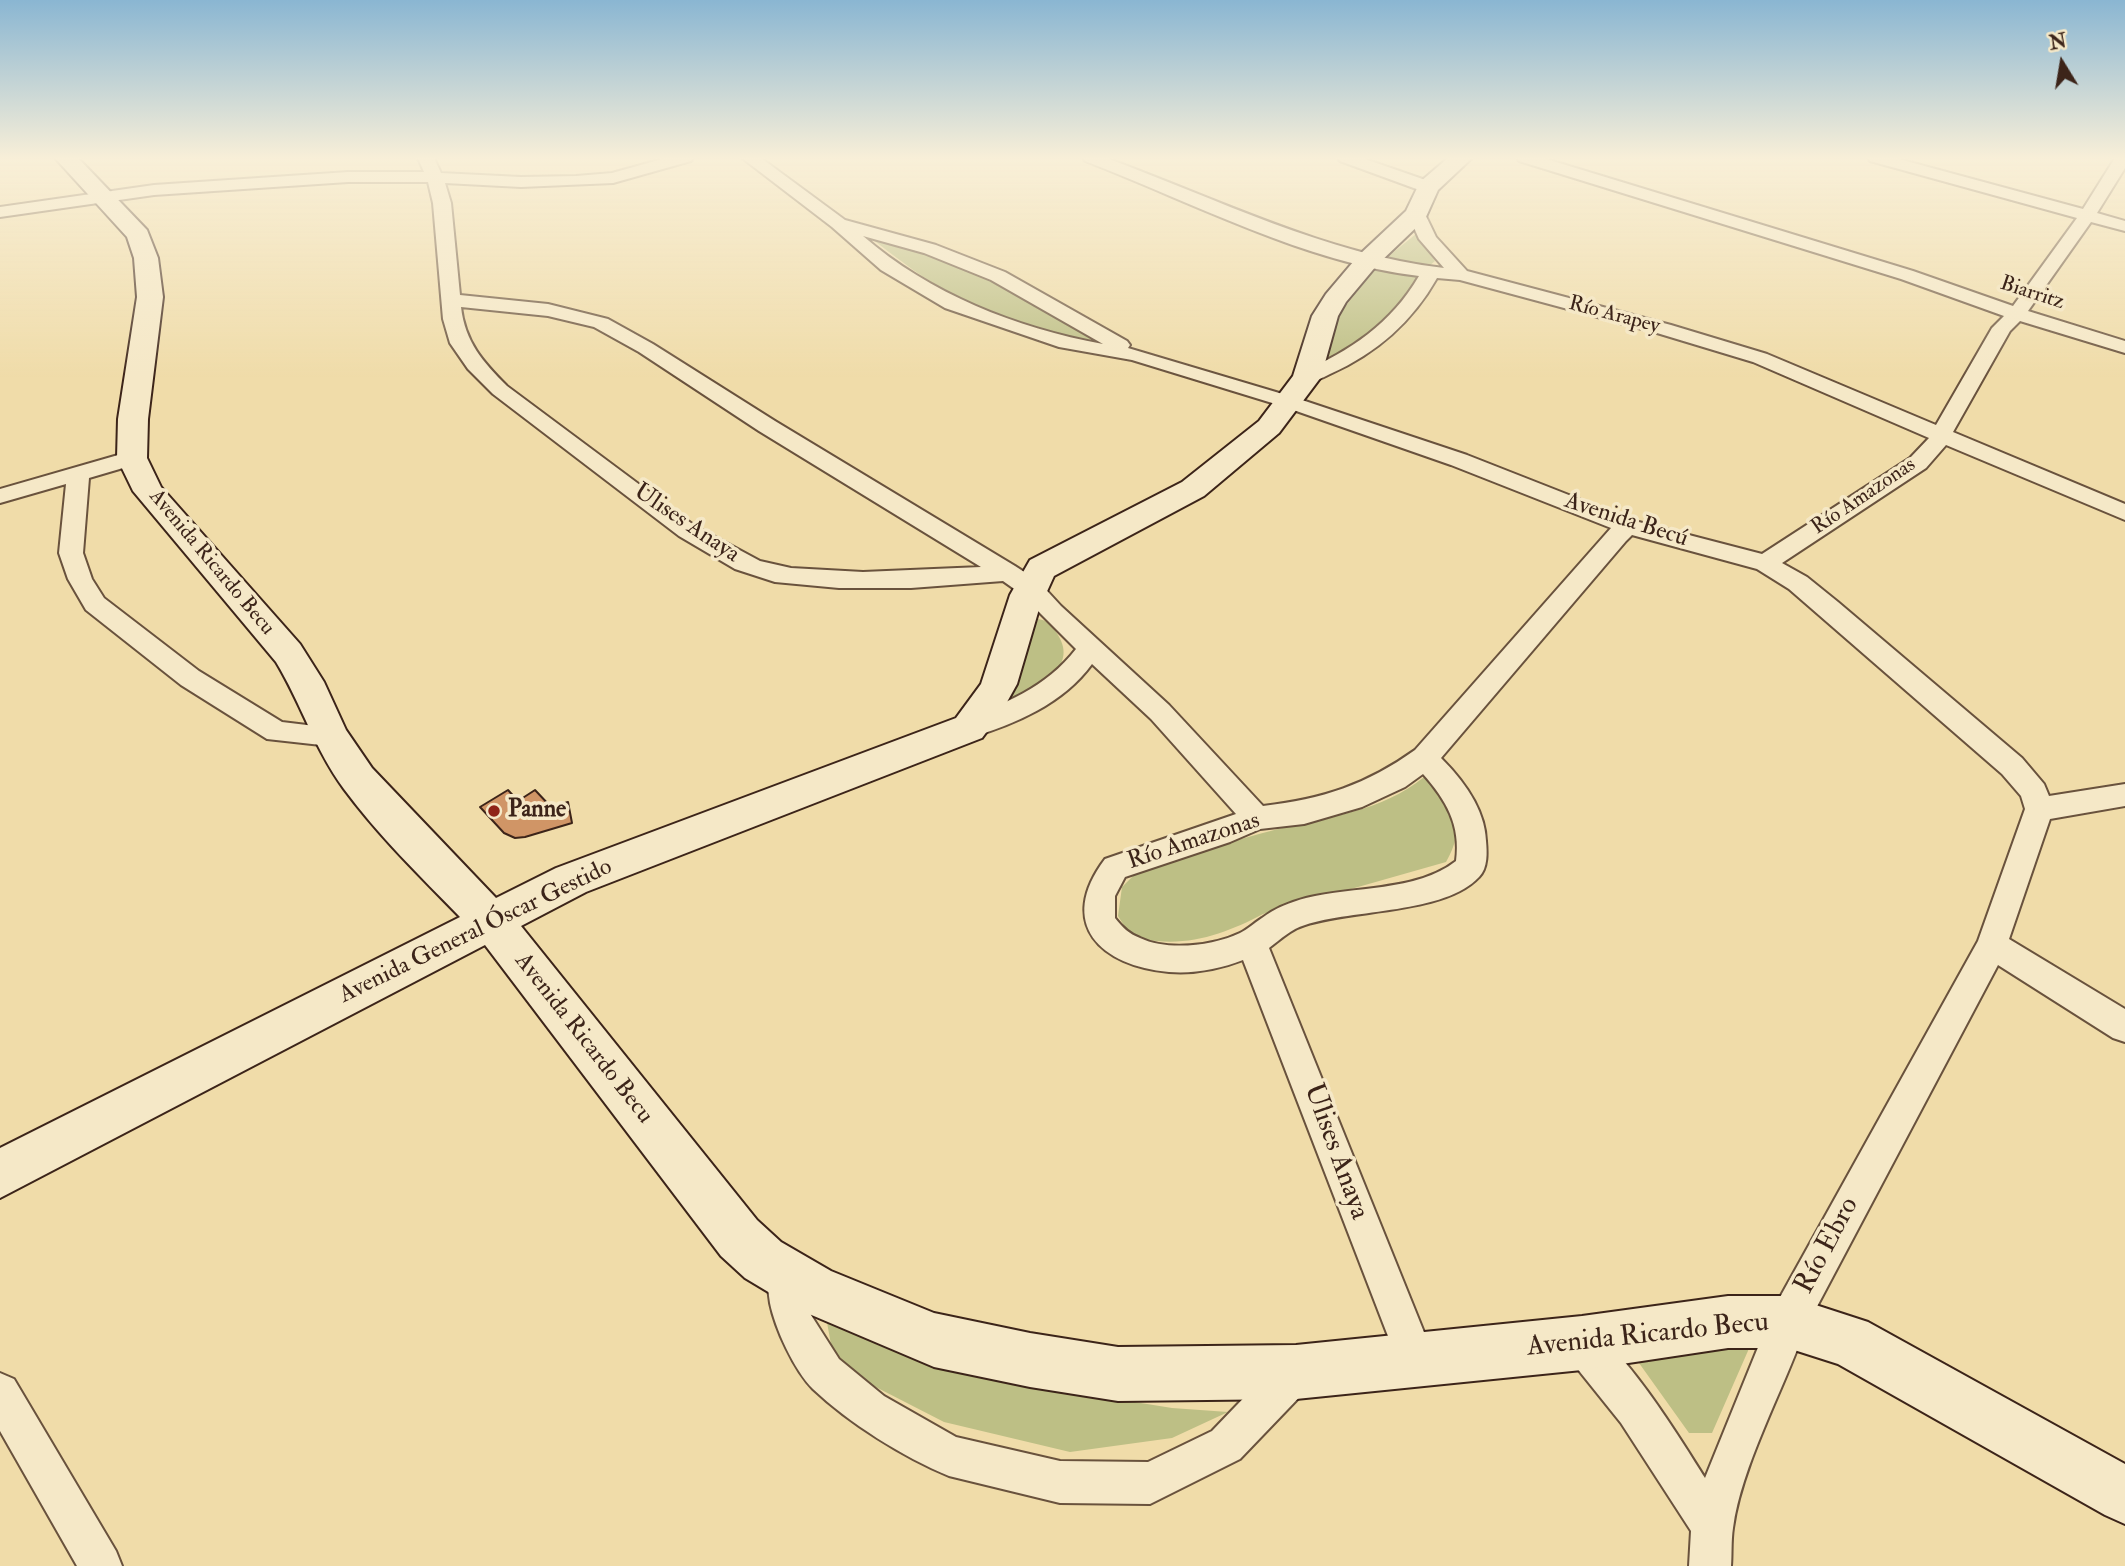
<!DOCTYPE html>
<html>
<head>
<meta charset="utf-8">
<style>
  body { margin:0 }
  #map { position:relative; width:2125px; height:1566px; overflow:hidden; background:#f0dca9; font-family:"IM FELL Double Pica",serif }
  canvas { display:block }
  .north { position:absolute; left:2027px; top:28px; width:70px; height:70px; -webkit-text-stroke:5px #f5e8c7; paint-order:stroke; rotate:349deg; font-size:19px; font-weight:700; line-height:28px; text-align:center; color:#3c2419 }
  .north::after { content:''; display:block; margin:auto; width:24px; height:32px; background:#3c2419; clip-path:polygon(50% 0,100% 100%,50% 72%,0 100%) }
</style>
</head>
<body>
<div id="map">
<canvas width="2125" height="1566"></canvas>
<div class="north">N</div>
</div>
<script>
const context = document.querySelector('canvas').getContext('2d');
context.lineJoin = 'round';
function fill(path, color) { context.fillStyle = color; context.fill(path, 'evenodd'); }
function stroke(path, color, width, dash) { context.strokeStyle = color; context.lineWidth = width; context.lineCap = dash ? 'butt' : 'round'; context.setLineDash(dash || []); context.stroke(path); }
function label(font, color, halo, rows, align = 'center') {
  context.font = font + ' "IM FELL Double Pica",serif'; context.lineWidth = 7; context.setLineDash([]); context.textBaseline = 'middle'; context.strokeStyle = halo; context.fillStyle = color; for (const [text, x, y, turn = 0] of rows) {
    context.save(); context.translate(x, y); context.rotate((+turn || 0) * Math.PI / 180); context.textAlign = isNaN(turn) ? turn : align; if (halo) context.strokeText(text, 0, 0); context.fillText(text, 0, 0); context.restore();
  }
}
fill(new Path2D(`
  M1416,234L1435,261L1428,267L1385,259Z
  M872,239L923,252L980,274L1104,343C1054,334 1002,319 956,296C926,281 898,259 872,239Z
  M1377,267L1412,272L1419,280C1388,318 1372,335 1328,359L1329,336L1340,313Z
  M1038,619C1048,620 1053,627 1058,635C1079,669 1036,686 1012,702L1009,696Z
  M1424,777L1433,780C1452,812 1467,826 1446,862L1263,914C1231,931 1195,945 1157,941C1150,940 1141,941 1136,937C1128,932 1123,924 1118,916L1122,887L1135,874C1182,857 1230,841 1278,829C1330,816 1381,812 1424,777Z
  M826,1317L1016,1383L1172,1408L1228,1412L1172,1438L1070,1452L944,1422L866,1382L832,1350Z
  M1751,1344L1712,1433H1689L1634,1356Z`), '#bdbf85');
const building = new Path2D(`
  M508,790L518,801L535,790L551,807L568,802L572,823L525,837L515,838L504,833L480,807Z`);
fill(building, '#d09566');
stroke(building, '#3c2419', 2);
const street = new Path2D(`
  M418,158H434L441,173L521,177L576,176L612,173L666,158H693L691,161L613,183L521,187L445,183L451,203L460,295L548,304L608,319L653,344L775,421L1015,566L1038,581L1061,606L1169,705L1263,806C1323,799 1366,785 1415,750L1611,528L1451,465L1282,406L1132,360L1059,347L945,308L881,270L832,227L742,158H761L845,220L936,245L1005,272L1127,341L1130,345L1128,348L1296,398L1467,455L1635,521L1762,554L1910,458L1929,438L1753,362L1657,333L1460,280L1437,278C1412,322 1377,353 1330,374C1320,379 1311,384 1300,381L1297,377L1300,373C1350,351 1391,324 1419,276C1306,263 1192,202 1085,161L1083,158H1106C1218,199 1325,254 1444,268L1419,239L1408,214L1411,210H1423L1436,237L1467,271L1671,325L1767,354L1936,425L1992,328L2004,316L1901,279L1519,161L1517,158H1543L1913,271L2013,306L2077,218L1870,161L1868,158H1895L2083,209L2115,158H2125V168L2097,213L2125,221V231L2091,222L2028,311L2125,341V353L2020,321L2010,331L1953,432L2125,504V520L1946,445L1926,468L1782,563L1807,577L1838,602L2022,758L2044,784L2049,796L2125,784V806L2050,819L2009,939L2125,1009V1042L2113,1038L1998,965L1804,1331C1783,1391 1741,1467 1733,1528C1731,1541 1732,1554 1731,1566H1689L1691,1531L1621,1423L1568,1357L1563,1343L1568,1329L1582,1324C1619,1339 1682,1441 1705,1478L1774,1308L1978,941L2025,809L2021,796L2002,774L1789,589L1757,569L1632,535L1626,541L1441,758C1463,780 1485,809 1486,841C1487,852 1488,868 1479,877C1445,914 1353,909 1305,925C1291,929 1281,939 1269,948L1436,1362L1431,1376L1417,1381L1403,1376L1398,1362L1243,960C1220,969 1194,974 1169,972C1101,966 1056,924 1105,859L1236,814L1151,719L1092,664C1063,704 1015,724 969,738L959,735L956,728L959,721C1004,704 1046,688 1076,649L1020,593L1003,581L911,588H839L775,582L735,569L679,536L493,394L468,369L450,343L443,319L433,203L428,182H348L154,195L0,217V207L154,185L348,172H424ZM863,236L924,253L991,280L1103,344C1016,328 930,294 863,236ZM461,307L548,316L594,327L639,352L759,431L981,567L863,572L791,568L760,561L695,526L507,386C483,362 465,342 461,307ZM1423,774C1446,800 1461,825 1456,861C1416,892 1354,886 1306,898C1291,902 1275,908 1262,918C1254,923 1248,929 1240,933C1213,946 1167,951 1140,938C1129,934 1122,927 1115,918V896L1125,877L1230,842L1260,829L1304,824L1362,807L1405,787Z
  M1338,158H1362L1434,183L1436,187L1428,192L1422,191L1340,161Z
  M132,451L140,453L143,458L140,463L89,478L83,553L92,579L104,598L199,671L282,722L340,729L344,736L340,743L330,746L267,739L181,685L86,610L68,579L59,553L66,484L0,503V489Z
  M784,1255L797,1261L803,1274L811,1315L839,1359L884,1396L956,1437L1060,1461L1148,1462L1212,1431L1282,1358L1296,1352L1310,1358L1316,1372L1310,1386L1240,1459L1150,1504L1060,1503L949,1476C903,1457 849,1423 813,1389C794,1370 775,1328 770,1303C768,1287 765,1276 771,1261Z
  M0,1373L14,1379L116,1551L122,1566H77L0,1431Z`);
const secondary = new Path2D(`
  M55,158H78L147,230L158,258L163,297L148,419L147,458L161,487L300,644L324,682L346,730L372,768L496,898L556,868L956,718L981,684L1010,595L1030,560L1182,482L1259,421L1293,376L1312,316L1326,294L1359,255L1406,211L1420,182L1448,158H1472L1438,190L1425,219L1377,265L1346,302L1338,316L1321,377L1279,433L1204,496L1054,576L1039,609L1017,684L1002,711L982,738L586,892L521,926L757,1220L781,1242L831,1271L934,1313L1030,1333L1118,1347L1296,1345L1582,1316L1728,1296H1788L1868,1322L2125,1464V1524L2105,1515L1838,1364L1788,1348H1728L1582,1370L1296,1399L1118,1401L1030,1387L934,1367L795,1308L745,1278L721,1256L485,945L0,1198V1148L460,917C420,876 378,835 344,789C315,750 301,703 276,662L133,491L117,458L118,419L137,297L134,258L127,237Z`);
stroke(street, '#69523d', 4);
stroke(secondary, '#3c2419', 4);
fill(street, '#f5e8c7');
fill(secondary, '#f5e8c7');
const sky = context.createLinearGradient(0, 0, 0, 377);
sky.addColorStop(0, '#8ab6d2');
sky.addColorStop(0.42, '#f8efd8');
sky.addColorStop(1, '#f8efd800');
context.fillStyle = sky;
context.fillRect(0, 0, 2125, 377);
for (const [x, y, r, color] of [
  [494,811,7,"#8f2418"]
]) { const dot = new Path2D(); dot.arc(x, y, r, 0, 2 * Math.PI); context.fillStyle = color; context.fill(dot); stroke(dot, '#f5e8c7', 2.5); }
label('21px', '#3c2419', '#f5e8c7', [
  ["Biarritz",2032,294,18],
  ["Río Arapey",1614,316,15],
  ["Río Amazonas",1864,497,-34],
  ["Avenida Ricardo Becu",211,563,50]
]);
label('24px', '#3c2419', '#f5e8c7', [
  ["Avenida Becú",1626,521,18],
  ["Ulises Anaya",686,524,34],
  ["Río Amazonas",1194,842,-18],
  ["Avenida General Óscar Gestido",476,932,-26],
  ["Avenida Ricardo Becu",583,1039,52]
]);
label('bold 24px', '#3c2419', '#f5e8c7', [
  ["Panne",508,811]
], 'left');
label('28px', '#3c2419', '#f5e8c7', [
  ["Ulises Anaya",1335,1152,70],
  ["Río Ebro",1828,1246,-62],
  ["Avenida Ricardo Becu",1648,1336,-6]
]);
</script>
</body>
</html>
